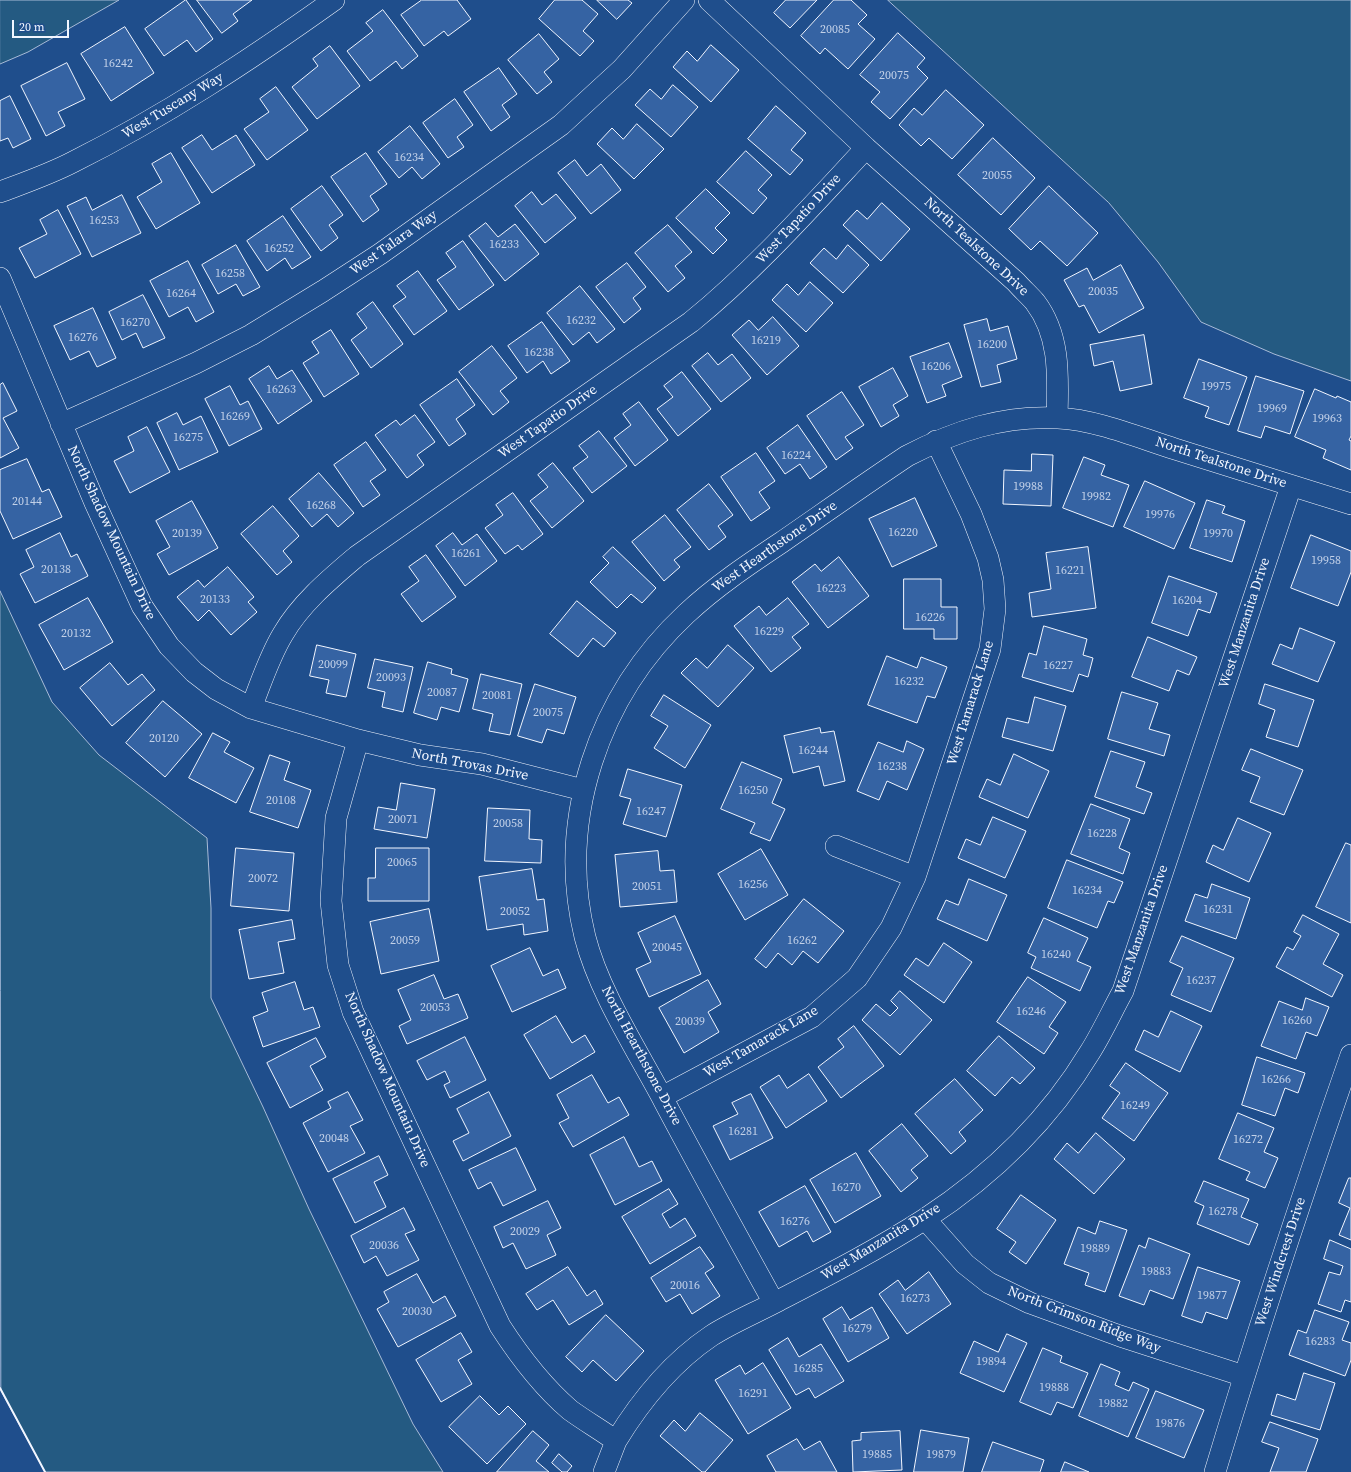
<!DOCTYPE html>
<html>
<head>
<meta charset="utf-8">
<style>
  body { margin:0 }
  #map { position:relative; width:1351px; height:1472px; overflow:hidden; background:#1f4e8c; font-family:"Source Serif 4",serif }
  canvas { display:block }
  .scale { position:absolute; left:12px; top:20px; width:57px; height:18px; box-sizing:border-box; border:2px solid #f2f6ff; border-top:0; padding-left:5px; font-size:12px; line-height:14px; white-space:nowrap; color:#f2f6ff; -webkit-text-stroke:3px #1f4e8c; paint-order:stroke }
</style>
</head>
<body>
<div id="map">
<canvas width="1351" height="1472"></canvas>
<div class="scale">20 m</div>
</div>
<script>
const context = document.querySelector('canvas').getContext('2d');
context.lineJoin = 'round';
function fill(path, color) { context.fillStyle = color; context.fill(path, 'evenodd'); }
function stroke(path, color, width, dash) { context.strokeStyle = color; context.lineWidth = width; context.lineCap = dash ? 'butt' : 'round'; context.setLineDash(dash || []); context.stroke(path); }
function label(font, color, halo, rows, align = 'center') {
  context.font = font + ' "Source Serif 4",serif'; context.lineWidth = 3; context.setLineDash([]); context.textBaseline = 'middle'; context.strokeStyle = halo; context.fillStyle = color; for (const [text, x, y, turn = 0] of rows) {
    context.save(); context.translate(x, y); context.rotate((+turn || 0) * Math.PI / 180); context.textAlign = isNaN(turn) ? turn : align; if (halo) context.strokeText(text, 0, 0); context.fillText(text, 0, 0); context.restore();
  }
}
const green = new Path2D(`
  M0,0H119L28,52L0,64Z
  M888,0H1351V381L1274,354L1201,322L1158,262L1109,203Z
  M0,591L52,702L99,755L207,838L211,908V998L263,1107L309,1209L413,1424L443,1472H45L1,1391Z`);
fill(green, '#245a82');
stroke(green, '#a8bbd7', 1);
const building = new Path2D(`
  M186,0L213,39L196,52L187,40L164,56L145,29Z
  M197,0H252L233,14L238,21L222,33Z
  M422,0H457L471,19L448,36L444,31L424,46L401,15Z
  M555,0H582L598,14L583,31L594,41L580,56L539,19Z
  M597,0H628L632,3L617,19Z
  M786,0H817L790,28L774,13Z
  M834,0H851L867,15L858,24L875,39L848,69L825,48L820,54L801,36Z
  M383,10L418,56L402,69L396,61L370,81L347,51L373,31L366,23Z
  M125,27L154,73L111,101L81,54Z
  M898,33L925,58L917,67L928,78L890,119L871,102L880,92L860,75Z
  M539,34L559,59L544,72L552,82L537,94L508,60Z
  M711,45L739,70L711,102L673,67L687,51L697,61Z
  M330,46L360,86L317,119L292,87L318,66L313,59Z
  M67,63L85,99L58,112L65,126L46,136L21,86Z
  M499,68L517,94L502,105L510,117L491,131L464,92Z
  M673,85L698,107L671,137L635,105L650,89L661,99Z
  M276,87L308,130L267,160L244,129L269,112L260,99Z
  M946,90L984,125L952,159L929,138L921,146L899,125L914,108L922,115Z
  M10,96L31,139L13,148L8,138L0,141V101Z
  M455,99L473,125L457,137L464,147L448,158L423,123Z
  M776,106L806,133L791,150L803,160L790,175L748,139Z
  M637,124L664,149L634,179L597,144L612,128L623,139Z
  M410,126L440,164L422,179L412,167L399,178L378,152Z
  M202,135L212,150L236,135L255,165L212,193L182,148Z
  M993,138L1035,178L1001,215L958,175Z
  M746,151L772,175L758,190L767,198L753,214L717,182Z
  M171,153L200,203L156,229L137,197L162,182L152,164Z
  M366,153L387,184L370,196L379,210L363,222L331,177Z
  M575,160L587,176L601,164L621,190L591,214L558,173Z
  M322,186L343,215L329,225L338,238L321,251L291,209Z
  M1049,186L1098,233L1067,266L1040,241L1031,250L1009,229Z
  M706,189L730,213L715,228L727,240L713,254L676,218Z
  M532,192L542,205L556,194L576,218L545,243L515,206Z
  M122,195L141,233L92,257L67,206L86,197L92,210Z
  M882,203L910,229L881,261L843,225L857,210L867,219Z
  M58,210L81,254L35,278L19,248L47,234L40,220Z
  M283,216L311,257L292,269L285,258L267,271L247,241Z
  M486,223L498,237L515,224L539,254L505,281L469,236Z
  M668,225L692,252L675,266L685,278L668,292L635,253Z
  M463,241L494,285L459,310L437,280L456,267L446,253Z
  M236,245L260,287L243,296L236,284L218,294L202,265Z
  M848,245L869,265L843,293L810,263L824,248L836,259Z
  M188,261L214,312L196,322L188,307L169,317L150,281Z
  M627,263L646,287L633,298L641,309L624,323L596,287Z
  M1121,265L1144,308L1099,333L1084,305L1079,307L1064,280L1087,268L1093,280Z
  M418,271L447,311L414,335L393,306L406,297L397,286Z
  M810,282L833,303L806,332L772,300L787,284L798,295Z
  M580,286L615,329L597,343L589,332L573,345L547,313Z
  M143,295L165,338L143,348L136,333L122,340L109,312Z
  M373,302L403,344L371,368L351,340L367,328L357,314Z
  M93,308L116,358L97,367L89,351L70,360L54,326Z
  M773,317L799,346L767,375L732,335L749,320L758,330Z
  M987,319L990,331L1008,326L1017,359L997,365L1001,382L981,387L964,325Z
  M542,322L570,361L551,374L543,361L527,373L508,346Z
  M331,330L359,374L324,397L303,363L319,353L312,342Z
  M1144,335L1152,384L1120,391L1113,361L1094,366L1090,345Z
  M949,343L962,377L942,385L946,396L927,403L910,357Z
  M492,346L517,378L500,391L509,402L493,415L459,372Z
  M708,353L718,365L732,354L751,378L721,402L692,366Z
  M1199,359L1247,377L1229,425L1205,417L1209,407L1184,398Z
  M269,366L277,379L292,370L312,401L278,424L249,379Z
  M893,368L908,396L893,405L899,416L881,427L859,387Z
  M682,372L711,409L678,436L657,409L673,397L664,386Z
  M1256,376L1304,391L1290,434L1265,426L1261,438L1238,431Z
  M457,379L475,405L456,419L466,434L449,446L420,405Z
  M3,383L17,411L3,418L19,448L0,458V385Z
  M230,386L240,405L248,401L262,429L229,446L205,399Z
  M1315,389L1336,398L1337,396L1351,402V436L1349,440L1351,441V470L1323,458L1326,450L1295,437Z
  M842,392L864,425L845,437L853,448L836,460L807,416Z
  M639,402L668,440L635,466L614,438L631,425L623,414Z
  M177,413L183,425L201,416L218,452L179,470L157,423Z
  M415,415L435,442L417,455L424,465L407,478L375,435L396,420L400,425Z
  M798,425L827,467L810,479L800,464L785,474L767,448Z
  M147,427L170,472L130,493L114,461L134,451L128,437Z
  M599,431L627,466L592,493L573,468L588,457L579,446Z
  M366,442L386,470L370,481L380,495L363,507L334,465Z
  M756,453L775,481L759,492L770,508L751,521L721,477Z
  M1032,454L1053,455L1051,506L1003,504L1004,470L1031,471Z
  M1084,457L1105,465L1101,475L1129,485L1113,527L1063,508Z
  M27,459L42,492L49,489L62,517L13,539L0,511V470Z
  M553,463L584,501L552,528L530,501L548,487L538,475Z
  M319,473L354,513L338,527L327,514L312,527L289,499Z
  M1145,481L1195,503L1174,549L1124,527Z
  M709,484L733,515L718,526L726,537L709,550L677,510Z
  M513,493L543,534L522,550L518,545L505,554L485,528L503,515L496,505Z
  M915,498L937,546L892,567L869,519Z
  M1207,500L1225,506L1222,513L1245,521L1232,562L1190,548Z
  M192,501L218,548L169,575L157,554L170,547L156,521Z
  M273,506L299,536L283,551L292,562L277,575L241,534Z
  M665,515L691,547L674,560L680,567L664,581L632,542Z
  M60,533L71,557L77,554L88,576L35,603L20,574L34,567L26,550Z
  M453,533L462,545L477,534L497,561L465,586L436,546Z
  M1311,535L1351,551V572L1338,606L1291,588Z
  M613,547L656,588L642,603L631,594L617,608L590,582L609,563L603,557Z
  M1088,547L1096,608L1032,617L1029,593L1051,589L1046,553Z
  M426,555L456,597L422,622L401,594L419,581L409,567Z
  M839,557L869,596L828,628L792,582L815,564L821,571Z
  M228,567L254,597L248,602L257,612L231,635L209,610L198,621L177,597L198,580L204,587Z
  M1169,576L1217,593L1210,613L1198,609L1188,636L1152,623Z
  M904,579H941V607H957V639H934V629H904Z
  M88,598L113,642L64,670L39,625Z
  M788,598L809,624L792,637L801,648L771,672L734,626L759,606L766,615Z
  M577,601L616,633L604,647L593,638L578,657L550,634Z
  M1044,626L1087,639L1083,655L1093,658L1088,677L1079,674L1073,692L1022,677L1029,653L1036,655Z
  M1300,628L1335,642L1318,682L1272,664L1280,644L1292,649Z
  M1148,637L1197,657L1189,675L1177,670L1169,691L1132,677Z
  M317,645L356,654L346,697L326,693L329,680L310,676Z
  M728,645L754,668L718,707L681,673L696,658L707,668Z
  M887,656L917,668L921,657L947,667L935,698L927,696L917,723L868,705Z
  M375,659L413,667L403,712L382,707L385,692L368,688Z
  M428,662L452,669L451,674L468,679L459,712L441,707L437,720L414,713Z
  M110,663L128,685L142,674L155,690L112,726L80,688Z
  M481,674L522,684L510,735L489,731L493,714L473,709Z
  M535,684L576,697L564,734L547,729L542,743L518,736Z
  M1265,684L1314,700L1298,747L1266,737L1275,710L1259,704Z
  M1122,692L1158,703L1149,729L1170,735L1164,756L1108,739Z
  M664,695L711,725L685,768L654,748L668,726L651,716Z
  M1035,697L1066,706L1053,751L1002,737L1007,718L1028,723Z
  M163,701L202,734L165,777L126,743Z
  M820,728L821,733L834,731L845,781L824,786L819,766L793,773L784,736Z
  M213,733L230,742L224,752L254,768L236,803L189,778Z
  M907,741L924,749L907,790L887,781L879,800L857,791L878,742L903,752Z
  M1251,749L1303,770L1284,815L1250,802L1260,777L1242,770Z
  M1111,751L1145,762L1136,787L1152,793L1144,814L1095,797Z
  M1014,754L1049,771L1028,818L979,797L987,779L1000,785Z
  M270,755L290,762L284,780L311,790L298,828L250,812Z
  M742,762L782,779L772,803L785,809L770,841L750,833L755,823L721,809Z
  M628,769L682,785L666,837L623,824L631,799L620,796Z
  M401,783L435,789L427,838L374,829L378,807L396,810Z
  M1091,804L1130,819L1119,848L1130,853L1123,874L1071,854Z
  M488,808L530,810L529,839L542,840L541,863L485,861Z
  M993,817L1026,831L1005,878L958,858L966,839L980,845Z
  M1238,818L1271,833L1249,882L1206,862L1213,845L1223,850Z
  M1346,843L1351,845V923L1316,907Z
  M236,848L294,853L289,911L231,906Z
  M376,848H429V901H368V878H375Z
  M761,849L788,895L745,920L718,874Z
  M658,851L660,871L674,870L677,902L620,907L615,855Z
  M1067,860L1123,882L1114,903L1108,901L1097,928L1048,908Z
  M532,869L537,900L544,899L548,931L524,935L523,924L487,930L479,877Z
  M969,879L1007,895L987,941L937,919L946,900L958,905Z
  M1212,884L1250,898L1236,939L1185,921L1195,894L1207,898Z
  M804,899L844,931L818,963L803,951L792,965L778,953L766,968L755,959Z
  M429,909L439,961L381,974L370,922Z
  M1303,915L1339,934L1323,964L1343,975L1332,997L1276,967L1287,947L1293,950L1301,936L1294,932Z
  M675,916L701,974L649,997L636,969L651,962L638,933Z
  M1044,918L1088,938L1077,961L1091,967L1080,991L1031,968L1036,957L1028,953Z
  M292,920L295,939L278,942L284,973L249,979L239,930Z
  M1182,936L1234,958L1211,1012L1171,995L1183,968L1170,962Z
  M944,943L972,962L944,1003L904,975L916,958L928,966Z
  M530,948L543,976L558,969L566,988L512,1012L491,966Z
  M434,975L444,999L458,994L468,1018L407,1044L399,1026L411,1020L398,990Z
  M1028,977L1066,1002L1049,1027L1058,1033L1044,1054L997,1022Z
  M708,980L721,1004L708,1012L719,1032L684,1053L659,1008Z
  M295,982L304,1010L313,1007L320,1027L263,1047L253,1017L268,1011L262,993Z
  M900,991L932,1020L900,1055L862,1020L876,1004L890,1016L898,1008L891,1001Z
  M1306,998L1329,1007L1317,1036L1306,1032L1296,1059L1261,1046L1279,1001L1302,1010Z
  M1171,1011L1202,1026L1180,1072L1135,1050L1144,1030L1158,1037Z
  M556,1016L572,1043L585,1035L595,1052L550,1079L524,1035Z
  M854,1026L884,1066L841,1098L818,1067L844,1047L838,1039Z
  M999,1036L1035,1068L1020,1084L1012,1077L995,1096L967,1071Z
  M465,1037L486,1080L450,1098L444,1085L450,1082L445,1071L427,1080L417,1061Z
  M316,1038L326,1057L310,1066L323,1090L290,1108L267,1063Z
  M1257,1057L1305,1073L1298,1093L1285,1088L1275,1116L1242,1105Z
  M1126,1063L1168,1093L1134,1141L1102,1118L1120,1093L1110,1086Z
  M809,1074L827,1101L786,1128L760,1087L779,1075L787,1088Z
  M592,1075L608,1103L619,1097L629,1115L573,1147L559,1123L569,1118L557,1095Z
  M955,1079L983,1110L959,1132L966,1141L951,1154L915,1114Z
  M348,1092L363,1120L350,1126L365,1153L328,1172L303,1123L331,1108L328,1102Z
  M489,1092L511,1136L463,1161L453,1141L469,1133L457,1109Z
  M751,1094L773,1138L730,1160L713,1126L738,1114L732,1103Z
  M1238,1113L1274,1128L1264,1152L1278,1158L1265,1188L1246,1180L1250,1172L1219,1159Z
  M902,1124L928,1156L911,1170L918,1178L901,1192L869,1151Z
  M1096,1133L1125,1159L1094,1194L1054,1159L1067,1143L1078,1153Z
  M624,1137L639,1167L652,1161L662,1181L615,1205L590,1155Z
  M516,1148L536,1190L503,1206L491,1182L478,1189L469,1170Z
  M856,1153L881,1196L835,1223L810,1180Z
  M379,1156L388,1175L374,1182L386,1207L355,1223L333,1179Z
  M1349,1178H1351V1240L1339,1235L1350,1208L1339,1203Z
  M1204,1181L1249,1199L1241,1217L1258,1224L1249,1245L1197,1224L1204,1206L1195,1202Z
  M805,1186L831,1232L813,1242L807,1231L779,1247L759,1212Z
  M669,1189L678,1204L662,1214L670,1228L685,1218L696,1236L650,1264L622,1217Z
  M1021,1195L1056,1220L1026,1264L1009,1252L1016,1242L997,1229Z
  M548,1201L561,1228L547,1235L556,1255L526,1269L513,1243L503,1248L494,1227Z
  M404,1208L415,1230L405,1234L419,1260L387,1276L376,1256L364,1263L351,1236Z
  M1100,1221L1127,1230L1105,1292L1085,1285L1089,1273L1064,1264L1078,1227L1095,1234Z
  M1149,1238L1190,1254L1173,1299L1150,1290L1144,1305L1119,1296L1139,1245L1145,1248Z
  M1330,1240L1351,1249V1302L1345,1300L1341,1312L1318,1304L1329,1272L1340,1275L1343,1266L1324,1259Z
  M700,1247L714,1267L705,1273L720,1296L692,1314L680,1294L666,1302L651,1278Z
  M568,1267L587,1296L595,1290L603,1304L569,1325L553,1300L537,1310L526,1294Z
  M1198,1267L1240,1281L1227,1319L1206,1312L1202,1323L1182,1316Z
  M929,1272L951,1304L907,1334L879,1294L898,1280L905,1290Z
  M417,1274L433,1303L445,1296L456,1316L398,1347L377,1309L389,1302L384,1292Z
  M842,1307L850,1320L872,1307L889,1338L848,1362L823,1319Z
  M1315,1310L1349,1322L1342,1340L1351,1343V1360L1345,1376L1289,1355L1298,1330L1306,1333Z
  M606,1315L644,1351L616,1381L593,1360L582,1372L566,1357Z
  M461,1333L472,1352L458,1360L472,1384L441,1402L416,1360Z
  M1007,1334L1027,1343L1004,1392L960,1373L974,1341L998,1352Z
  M788,1338L799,1357L821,1344L844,1381L815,1398L809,1388L796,1395L769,1350Z
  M1043,1348L1062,1356L1060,1362L1088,1373L1073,1408L1057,1402L1051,1415L1020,1402Z
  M763,1363L791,1408L748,1434L715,1380L740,1365L745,1374Z
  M1101,1364L1120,1372L1115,1385L1129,1391L1133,1382L1149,1389L1128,1437L1079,1416Z
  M1304,1373L1335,1383L1320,1430L1271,1415L1277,1394L1295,1400Z
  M1156,1391L1204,1410L1184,1458L1136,1438Z
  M480,1396L499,1415L508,1406L526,1424L487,1464L449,1427Z
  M700,1413L733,1440L705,1472H702L660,1436L674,1420L685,1431Z
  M1270,1422L1318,1439L1306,1472H1270L1279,1448L1262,1442Z
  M921,1430L969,1438L963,1472H914Z
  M533,1431L549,1445L536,1461L549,1472H497Z
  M900,1431L902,1470L853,1472L852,1441L861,1440V1433Z
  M797,1439L804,1450L820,1441L837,1472H776L767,1456Z
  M993,1442L1044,1460L1040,1472H982Z
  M559,1454L572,1466L567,1472H562L552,1463Z
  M1065,1462L1089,1472H1061Z`);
fill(building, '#3563a3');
stroke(building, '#f2f6ff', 1);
const minor = new Path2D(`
  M709,0L866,148L1016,282C1022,289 1029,295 1035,302C1061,336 1058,378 1057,418
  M0,192C24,183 50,174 73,162C165,116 250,60 334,0
  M0,278L95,503L142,606L169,646L194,672L216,689L251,708L358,740L336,818L331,901L338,965L353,1012L500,1326C520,1357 542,1386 570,1410C585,1421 601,1430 616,1441L604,1472
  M61,424L196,363L251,335L323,291L380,254L561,125L622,69L684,0
  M251,708C261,683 269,657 283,634C301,603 330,579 357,556L691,322C755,270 810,208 866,148
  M358,740L420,755L482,764L583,790
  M836,846L915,877
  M662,1097L812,1017L857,978L891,928L915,877L990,649L995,609L993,580L988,558L971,514L936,441
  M925,1219L965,1264L989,1283L1030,1303L1120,1336L1244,1376
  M774,1303C737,1236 700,1169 664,1101C637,1050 599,992 585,937C556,819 599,695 686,614C716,586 749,564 782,542C824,513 865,484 907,456C955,431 1003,415 1058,418C1097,420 1137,437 1175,449C1233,467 1292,486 1351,504
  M616,1441C641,1400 671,1363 711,1336C731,1323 755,1313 776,1302C826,1276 877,1250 925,1219C991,1176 1049,1120 1090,1052C1102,1033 1112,1011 1123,991L1291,486
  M1215,1472C1257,1332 1303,1193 1351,1055`);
stroke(minor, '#f2f6ff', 22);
stroke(minor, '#1f4e8c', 21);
stroke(new Path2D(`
  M0,1388L45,1472`), '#f2f6ff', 2);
label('12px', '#c3d1e8', null, [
  ["20085",835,30],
  ["16242",118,64],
  ["20075",894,76],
  ["16234",409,158],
  ["20055",997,176],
  ["16253",104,221],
  ["16233",504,245],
  ["16252",279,249],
  ["16258",230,274],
  ["20035",1103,292],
  ["16264",181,294],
  ["16232",581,321],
  ["16270",135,323],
  ["16276",83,338],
  ["16219",766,341],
  ["16200",992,345],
  ["16238",539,353],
  ["16206",936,367],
  ["19975",1216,387],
  ["16263",281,390],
  ["19969",1272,409],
  ["16269",235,417],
  ["19963",1327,419],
  ["16275",188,438],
  ["16224",796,456],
  ["19988",1028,487],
  ["19982",1096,497],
  ["20144",27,502],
  ["16268",321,506],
  ["19976",1160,515],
  ["16220",903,533],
  ["20139",187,534],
  ["19970",1218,534],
  ["16261",466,554],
  ["19958",1326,561],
  ["20138",56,570],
  ["16221",1070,571],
  ["16223",831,589],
  ["20133",215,600],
  ["16204",1187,601],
  ["16226",930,618],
  ["16229",769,632],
  ["20132",76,634],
  ["20099",333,665],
  ["16227",1058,666],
  ["20093",391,678],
  ["16232",909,682],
  ["20087",442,693],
  ["20081",497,696],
  ["20075",548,713],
  ["20120",164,739],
  ["16244",813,751],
  ["16238",892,767],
  ["16250",753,791],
  ["20108",281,801],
  ["16247",651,812],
  ["20071",403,820],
  ["20058",508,824],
  ["16228",1102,834],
  ["20065",402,863],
  ["20072",263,879],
  ["16256",753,885],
  ["20051",647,887],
  ["16234",1087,891],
  ["16231",1218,910],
  ["20052",515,912],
  ["20059",405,941],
  ["16262",802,941],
  ["20045",667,948],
  ["16240",1056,955],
  ["16237",1201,981],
  ["20053",435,1008],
  ["16246",1031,1012],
  ["16260",1297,1021],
  ["20039",690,1022],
  ["16266",1276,1080],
  ["16249",1135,1106],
  ["16281",743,1132],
  ["20048",334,1139],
  ["16272",1248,1140],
  ["16270",846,1188],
  ["16278",1223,1212],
  ["16276",795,1222],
  ["20029",525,1232],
  ["20036",384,1246],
  ["19889",1095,1249],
  ["19883",1156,1272],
  ["20016",685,1286],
  ["19877",1212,1296],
  ["16273",915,1299],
  ["20030",417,1312],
  ["16279",857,1329],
  ["16283",1320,1342],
  ["19894",991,1362],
  ["16285",808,1369],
  ["19888",1054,1388],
  ["16291",753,1394],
  ["19882",1113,1404],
  ["19876",1170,1424],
  ["19885",877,1455],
  ["19879",941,1455]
]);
label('14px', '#f2f6ff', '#1f4e8c', [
  ["West Tuscany Way",173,106,-31],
  ["West Tapatio Drive",799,219,-47],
  ["West Talara Way",394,243,-35],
  ["North Tealstone Drive",976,247,43],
  ["West Tapatio Drive",548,422,-35],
  ["North Tealstone Drive",1221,463,18],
  ["North Shadow Mountain Drive",111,533,65],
  ["West Hearthstone Drive",775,547,-35],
  ["West Manzanita Drive",1245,623,-72],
  ["West Tamarack Lane",971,703,-73],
  ["North Trovas Drive",470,765,11],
  ["West Manzanita Drive",1142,930,-71],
  ["West Tamarack Lane",761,1042,-30],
  ["North Hearthstone Drive",641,1056,62],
  ["North Shadow Mountain Drive",387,1080,66],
  ["West Manzanita Drive",881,1242,-31],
  ["West Windcrest Drive",1281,1262,-72],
  ["North Crimson Ridge Way",1084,1320,21]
]);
</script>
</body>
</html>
